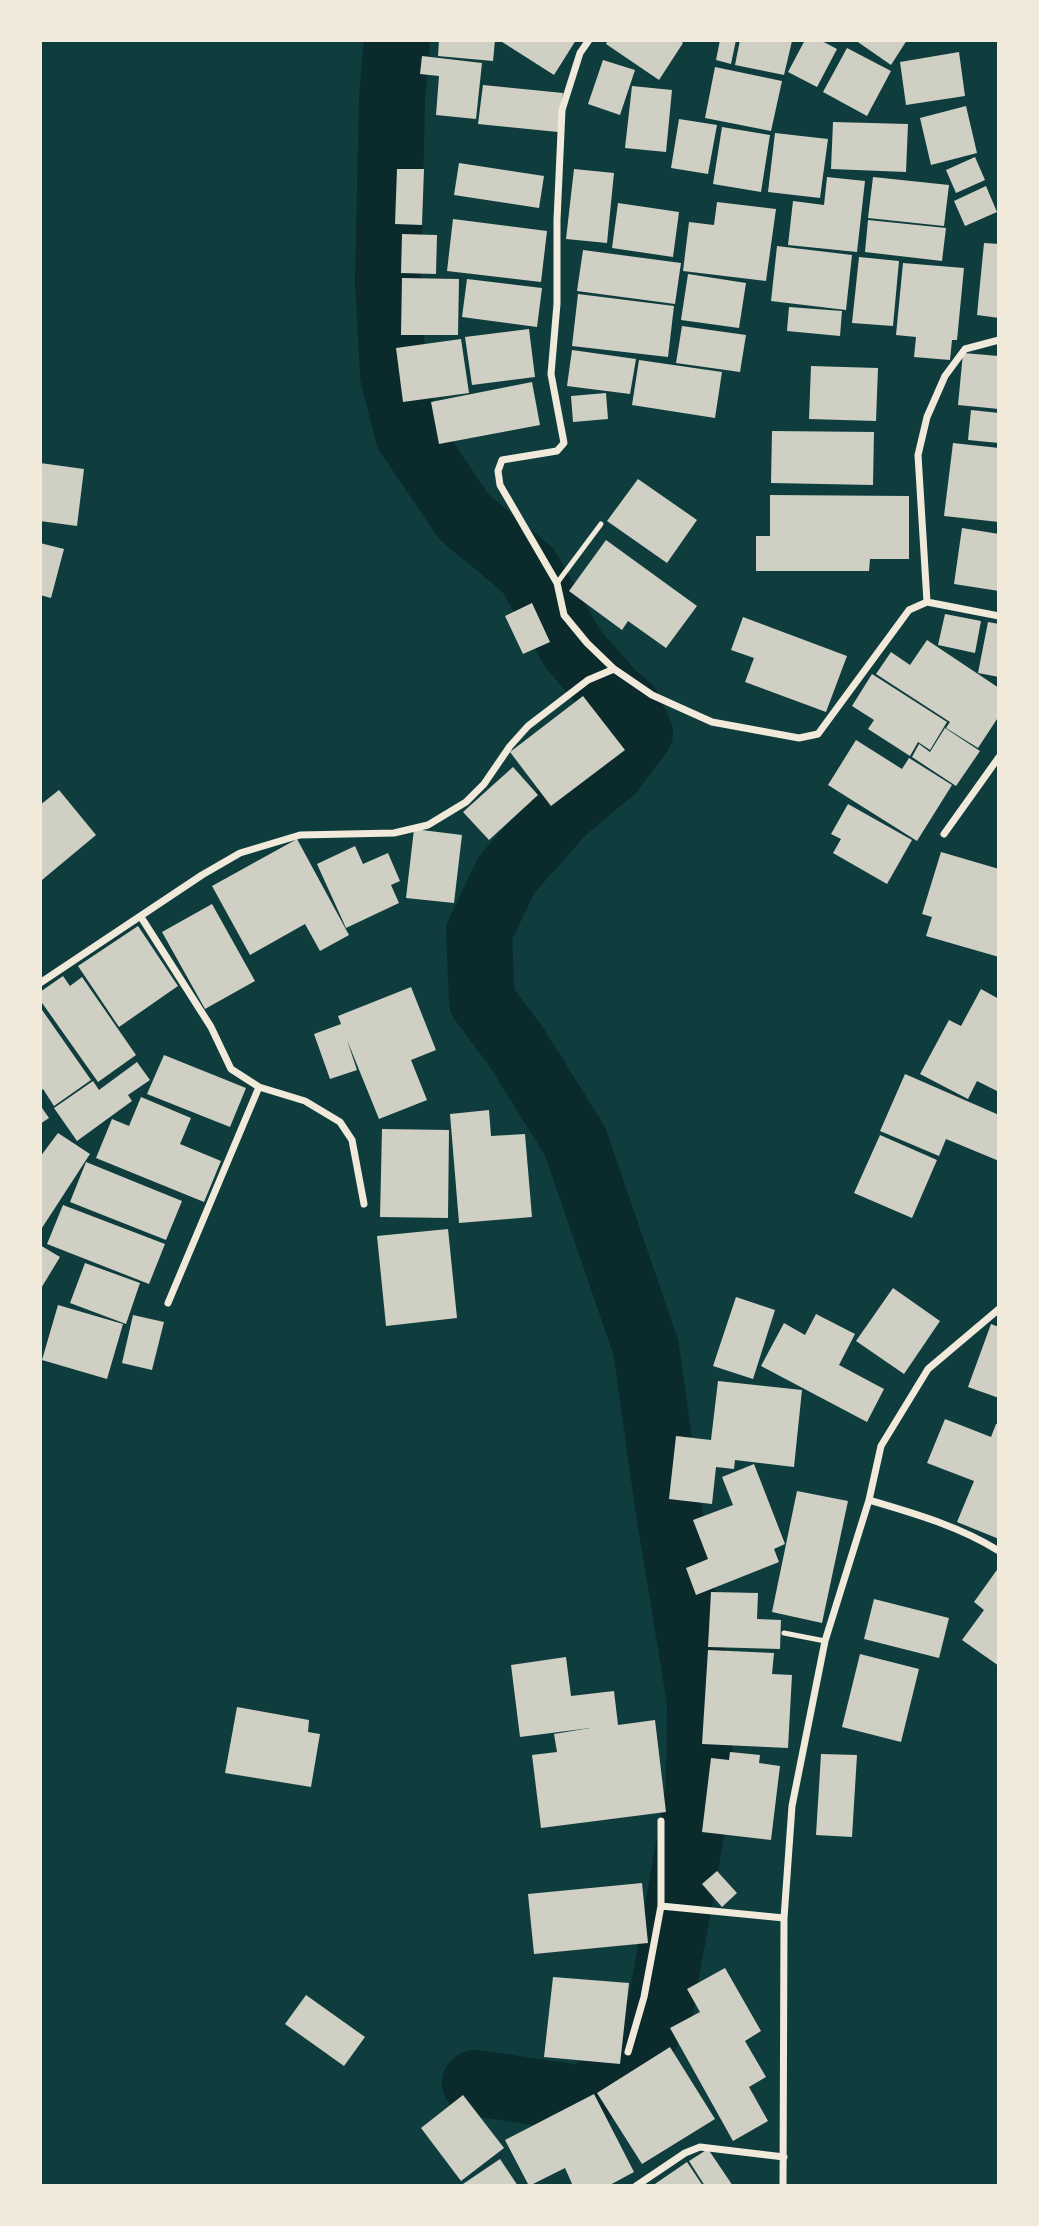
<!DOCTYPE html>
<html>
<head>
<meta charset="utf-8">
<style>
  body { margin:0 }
  #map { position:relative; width:1039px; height:2226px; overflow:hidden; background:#0f3d3e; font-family:Georgia,serif }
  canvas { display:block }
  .frame { position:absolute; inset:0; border:42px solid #f1e9da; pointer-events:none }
</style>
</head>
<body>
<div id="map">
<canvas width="1039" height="2226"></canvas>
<div class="frame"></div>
</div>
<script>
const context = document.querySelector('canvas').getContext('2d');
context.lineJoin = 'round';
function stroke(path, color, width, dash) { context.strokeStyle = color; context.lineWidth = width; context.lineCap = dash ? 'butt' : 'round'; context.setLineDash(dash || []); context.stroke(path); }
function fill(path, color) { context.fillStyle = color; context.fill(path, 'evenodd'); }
stroke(new Path2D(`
  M397,40L392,99L388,280L393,375L408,434L464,517L528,570L573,649L613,695L628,707L640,733L611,771L563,811L507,874L479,932L482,1001L517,1048L575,1141L646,1348L667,1499L700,1702L699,1788L660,2010L627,2067L584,2099L475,2083`), '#0a2a2b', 66);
fill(new Path2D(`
  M439,40H495L493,61L438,56Z
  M499,40H576L554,75Z
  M608,40H679L683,43L659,80L606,44Z
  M720,40H736L731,64L716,60Z
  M740,40L792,41L784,75L735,65Z
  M805,40H820L837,49L817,87L788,72Z
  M855,40H907L891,65Z
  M847,48L891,71L867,116L823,92Z
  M959,52L965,96L906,105L900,62Z
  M422,56L482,63L476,119L436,115L439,76L420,74Z
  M603,60L635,70L620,115L588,104Z
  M715,67L782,81L771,131L705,118Z
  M483,85L563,93L558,132L478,124Z
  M632,86L672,90L666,152L625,148Z
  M966,106L977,153L931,165L920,118Z
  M679,119L717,125L708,174L671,168Z
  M833,122L908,124L906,172L831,169Z
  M722,127L770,135L761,192L713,184Z
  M775,133L828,139L820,198L768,192Z
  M975,157L985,180L956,193L946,170Z
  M459,163L544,176L539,208L454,195Z
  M397,169H424L422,225L395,224Z
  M574,169L614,173L607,243L566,239Z
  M827,177L865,181L857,252L788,245L793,201L824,205Z
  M873,177L949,185L944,226L868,218Z
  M986,186L997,212L965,226L954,201Z
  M717,202L776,209L766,281L683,271L689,222L714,225Z
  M618,203L679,212L673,257L612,248Z
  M453,219L547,231L541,282L447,271Z
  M868,220L946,228L942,261L865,252Z
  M402,234L437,235L436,274L401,273Z
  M984,243L999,244V318L977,315Z
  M777,246L852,255L846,310L771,301Z
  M583,250L681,263L675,304L577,291Z
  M859,257L899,261L893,326L852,323Z
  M903,263L964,268L957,340H952L950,360L914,357L916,337L896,335Z
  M688,274L746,283L739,328L681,320Z
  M402,278L459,279L458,335H401Z
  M467,279L542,288L537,327L462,317Z
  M578,294L674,306L668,357L572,346Z
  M789,307L842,311L840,336L787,331Z
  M682,326L746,335L740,372L676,363Z
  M529,329L535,377L472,385L465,337Z
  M461,339L469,393L403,402L396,348Z
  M572,350L636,359L630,394L567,386Z
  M963,353L999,356V409L958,405Z
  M639,360L722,372L715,418L632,405Z
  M811,366L878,368L876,421L809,419Z
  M532,382L540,425L439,444L431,402Z
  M606,393L608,419L573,422L571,396Z
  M971,410L999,413V443L968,440Z
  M772,431L874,432L873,485L771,483Z
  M953,443L999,448V522L944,516Z
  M40,463L84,469L77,526L40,521Z
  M638,479L697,520L667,563L607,521Z
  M770,495L909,496V559H870L869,571H756V536H770Z
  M962,528L999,534V591L954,584Z
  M606,540L697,606L666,648L628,621L622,630L569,591Z
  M40,543L64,549L51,598L40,595Z
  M532,603L550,642L523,654L505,616Z
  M945,614L981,621L975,653L938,645Z
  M743,617L847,656L826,712L745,682L754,658L731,650Z
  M988,622L999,624V677L978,673Z
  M927,640L999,688V716L978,748L946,728L950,722L876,674L891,652L910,665Z
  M872,674L947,722L930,750L918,742L910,756L868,729L874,720L852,706Z
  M583,696L625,750L551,806L510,752Z
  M945,728L980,751L956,786L912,757L919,744L930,752Z
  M856,740L902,769L909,758L952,785L917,841L828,785Z
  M513,767L538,795L489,840L463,812Z
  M59,790L96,835L42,880L40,878V805Z
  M848,804L912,840L887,884L833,853L841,839L831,834Z
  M414,829L462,835L454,903L406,898Z
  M297,839L349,935L320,951L305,924L250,955L212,886Z
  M355,846L363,864L388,853L400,881L391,885L399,903L346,928L317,864Z
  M941,852L999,869V957L926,936L932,917L922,914Z
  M212,904L255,981L205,1009L162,932Z
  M138,926L178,986L119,1027L78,966Z
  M63,976L70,986L82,977L136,1055L98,1082L40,1000V992Z
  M411,987L436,1050L411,1060L427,1100L379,1119L347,1040L357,1070L330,1079L314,1034L341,1024L338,1016Z
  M981,989L999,999V1092L977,1081L968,1099L920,1074L949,1020L961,1026Z
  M40,1007L91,1080L54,1106L43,1089L40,1091Z
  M164,1055L246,1088L230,1127L147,1094Z
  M137,1062L150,1080L128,1095L132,1101L77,1141L54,1108L93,1081L99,1090Z
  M905,1074L999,1115V1161L946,1139L939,1156L880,1131Z
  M141,1097L191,1118L180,1144L221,1161L204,1202L96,1158L112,1119L129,1126Z
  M40,1105L49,1118L40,1124Z
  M489,1110L491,1136L525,1134L532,1217L459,1223L450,1114Z
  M382,1129L449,1130L448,1218L380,1217Z
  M58,1133L90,1154L40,1231V1157Z
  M880,1135L937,1160L912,1218L854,1193Z
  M86,1162L182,1201L166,1240L70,1202Z
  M63,1205L165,1244L149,1284L47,1244Z
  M448,1229L457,1318L386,1326L377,1236Z
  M40,1245L60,1257L40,1290Z
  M85,1263L140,1283L126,1324L70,1303Z
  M893,1288L940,1321L904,1374L856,1341Z
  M736,1297L775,1310L753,1379L713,1366Z
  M58,1305L123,1324L107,1379L42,1360Z
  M816,1314L855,1334L839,1365L884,1389L867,1422L761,1366L784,1323L805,1335Z
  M133,1315L164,1322L152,1370L122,1363Z
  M991,1324L999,1327V1398L968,1387Z
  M718,1381L802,1390L794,1467L735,1460L734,1469L716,1467L712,1504L669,1499L676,1436L711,1440Z
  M945,1419L991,1437L996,1424L999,1425V1539L957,1522L974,1481L927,1463Z
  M754,1464L785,1544L774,1549L779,1562L696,1595L686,1568L708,1559L693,1520L733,1505L722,1477Z
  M797,1491L848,1501L822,1623L772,1612Z
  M999,1567V1666L962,1640L984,1610L974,1602Z
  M711,1592L758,1593L757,1619L781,1620L780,1649L708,1647Z
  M874,1599L949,1618L939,1658L864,1639Z
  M708,1650L774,1653L772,1674L792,1675L788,1748L702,1744Z
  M860,1654L919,1669L901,1742L842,1727Z
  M566,1657L571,1696L614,1691L618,1725L655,1720L666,1812L541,1828L532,1755L557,1752L554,1734L590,1728L520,1737L511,1665Z
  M237,1707L309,1720L308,1732L320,1734L311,1787L225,1773Z
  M730,1752L760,1755L759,1763L780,1766L771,1840L702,1832L711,1758L729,1760Z
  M821,1754L857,1755L852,1837L816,1835Z
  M717,1871L737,1893L722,1907L702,1884Z
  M642,1883L648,1943L534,1954L528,1894Z
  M725,1968L761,2031L745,2041L766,2077L749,2087L768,2121L733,2141L670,2028L700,2012L687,1989Z
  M553,1977L629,1983L620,2064L544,2057Z
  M306,1995L365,2037L344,2066L285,2024Z
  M670,2047L715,2119L642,2164L597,2093Z
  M594,2094L634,2172L608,2186H573L565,2168L529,2186L505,2140Z
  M463,2095L504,2148L461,2181L421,2128Z
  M708,2149L733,2186H705L689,2161Z
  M500,2159L518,2186H460Z
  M687,2162L703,2186H652Z`), '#cfcfc3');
stroke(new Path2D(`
  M557,583L601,524
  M784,1633L825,1641`), '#f1e9da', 5);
stroke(new Path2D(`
  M589,40L580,53L562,110L557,220V304L551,374L564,443L557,451L502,460L498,471L500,485L557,583L564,615L587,643L614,669
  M927,602L918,455L927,417L945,376L965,349L999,340
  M944,834L999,757
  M141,917L211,1027L231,1069L259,1087L305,1101L340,1122L352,1140L364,1204
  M40,983L202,875L240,853L300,835L394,833L428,825L466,802L484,784L510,746L528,726L588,680L614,669L652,695L712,722L799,738L818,734L909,610L927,602L999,616
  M168,1303L259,1087
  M869,1500C913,1513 959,1526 999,1551
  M661,1906L784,1918
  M628,2052L644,1997L661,1906V1821
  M636,2186L685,2153L700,2147L784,2157
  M783,2186L784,1918L792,1806L825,1641L869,1500L881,1446L928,1369L999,1309`), '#f1e9da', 7);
</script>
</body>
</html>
